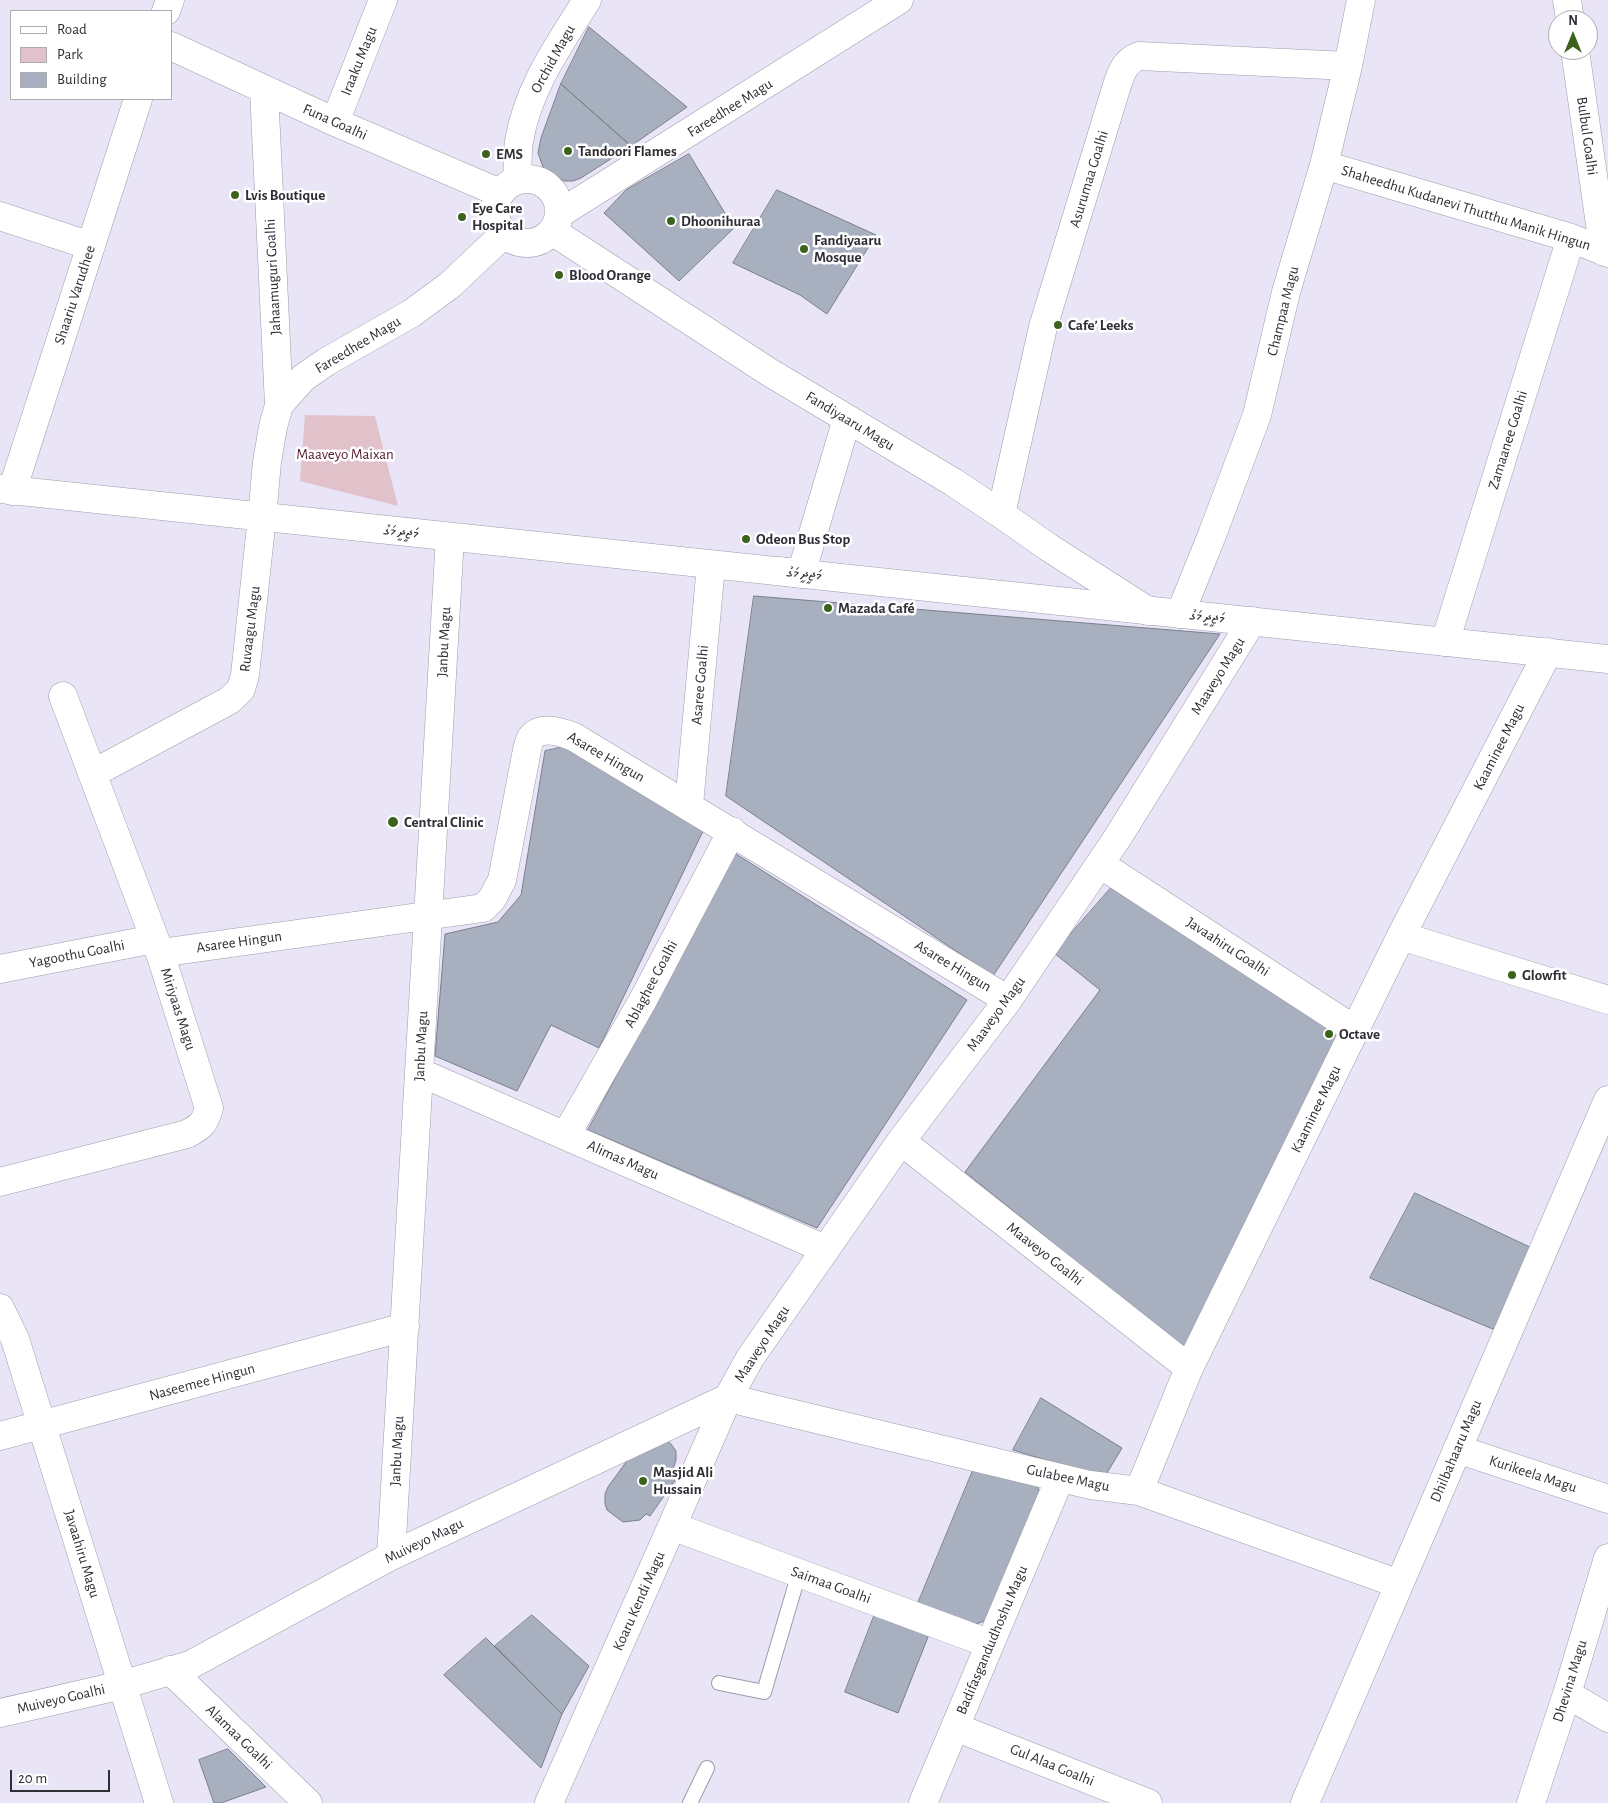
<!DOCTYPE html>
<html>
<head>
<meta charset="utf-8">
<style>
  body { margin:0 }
  #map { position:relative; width:1608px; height:1803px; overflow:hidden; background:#e9e5f6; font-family:"Alegreya Sans",sans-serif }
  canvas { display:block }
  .legend { position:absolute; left:10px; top:10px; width:162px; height:90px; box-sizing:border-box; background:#fff; border:1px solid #acabae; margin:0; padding:6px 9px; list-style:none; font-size:15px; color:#2f2e35 }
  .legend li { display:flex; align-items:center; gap:10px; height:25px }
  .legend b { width:25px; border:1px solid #acabae }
  .north { position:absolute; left:1548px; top:10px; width:50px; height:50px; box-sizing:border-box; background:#fff; border:1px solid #acabae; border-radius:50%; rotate:0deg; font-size:14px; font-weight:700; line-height:20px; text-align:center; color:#2f2e35 }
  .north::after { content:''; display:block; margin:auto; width:18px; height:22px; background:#3b631e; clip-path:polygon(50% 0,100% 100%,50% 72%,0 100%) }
  .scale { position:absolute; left:10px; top:1770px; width:100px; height:22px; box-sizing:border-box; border:2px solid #2f2e35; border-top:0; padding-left:6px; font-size:15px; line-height:18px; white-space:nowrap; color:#2f2e35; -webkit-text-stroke:4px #fff; paint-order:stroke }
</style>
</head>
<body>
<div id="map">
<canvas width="1608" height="1803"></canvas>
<ul class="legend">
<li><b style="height:6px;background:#fff"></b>Road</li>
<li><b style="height:14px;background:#e1c2cb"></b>Park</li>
<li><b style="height:14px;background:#a8b0bf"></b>Building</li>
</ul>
<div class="north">N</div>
<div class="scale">20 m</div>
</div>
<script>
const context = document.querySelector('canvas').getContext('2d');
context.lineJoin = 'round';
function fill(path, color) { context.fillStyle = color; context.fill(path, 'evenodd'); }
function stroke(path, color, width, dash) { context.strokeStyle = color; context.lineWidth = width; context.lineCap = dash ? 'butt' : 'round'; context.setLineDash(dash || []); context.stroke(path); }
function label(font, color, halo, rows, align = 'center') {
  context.font = font + ' "Alegreya Sans","Noto Sans Thaana",sans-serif'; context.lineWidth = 5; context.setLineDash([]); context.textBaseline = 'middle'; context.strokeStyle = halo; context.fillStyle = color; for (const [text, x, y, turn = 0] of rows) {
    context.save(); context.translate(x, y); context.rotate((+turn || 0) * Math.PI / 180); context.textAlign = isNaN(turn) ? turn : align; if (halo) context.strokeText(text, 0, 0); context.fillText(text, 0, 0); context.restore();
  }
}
fill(new Path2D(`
  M305,415L375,416L398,506L300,481Z`), '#e1c2cb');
const building = new Path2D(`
  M589,27L687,107L631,146L561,84Z
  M561,84L631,146L581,178L573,181H564L549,173L543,167L538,153L541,138Z
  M689,154L734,228L679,281L604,213L626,190Z
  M777,190L876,235L827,314L800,295L733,263Z
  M754,596L1220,634L993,976L726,796Z
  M568,746L704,829L599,1048L551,1025L517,1091L435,1056L445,934L498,922L521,895L545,751Z
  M736,854L967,1000L817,1228L588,1130Z
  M1111,888L1341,1035L1186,1350L965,1172L1100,990L1054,953Z
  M1415,1193L1534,1249L1500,1332L1370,1278Z
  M1041,1398L1122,1448L1104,1478L1013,1450Z
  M663,1439L671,1444L676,1451V1460L672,1472L678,1476L650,1516L646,1514L640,1520L623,1522L607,1510L605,1504V1494L608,1487L637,1447Z
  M974,1468L1036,1484L1040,1493L987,1620L976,1624L916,1608Z
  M876,1611L930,1632L898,1713L845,1692Z
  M532,1615L589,1666L562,1714L495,1646Z
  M486,1638L562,1714L541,1768L444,1675Z
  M228,1749L266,1787L221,1803H214L199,1760Z`);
fill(building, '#a8b0bf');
stroke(building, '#787f8d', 1);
const lane = new Path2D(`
  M719,1683L764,1692L799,1573
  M690,1803L707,1768`);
const street = new Path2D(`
  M1567,0L1570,20
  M166,11L170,0
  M171,46L335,122L500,193
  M1575,50L1604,252
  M264,90L279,405
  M335,122L383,0
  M1324,165L1571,238L1608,253
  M0,216L91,246
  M552,231L769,372L953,482L1001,514L1048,547L1148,611
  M12,491L138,99
  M1001,514L1043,327L1118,82C1123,69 1126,61 1139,56L1348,66
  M780,571L801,574L847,419
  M1180,614L1212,535L1257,415L1286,292L1324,165L1348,66L1361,0
  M1445,642L1571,238
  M92,774L230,700L241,689L245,675L262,517
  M689,805L711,565
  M1100,864L1355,1030
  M1401,936L1608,1000
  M160,953L483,908L492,899L502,880L527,750C528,746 529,741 531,738C541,725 562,732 574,737L1008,1000
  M0,969L154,939
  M419,1072L825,1249
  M566,1135L643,1000L732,831
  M901,1141L1189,1368
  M0,1182L187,1134C202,1126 204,1124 209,1108L160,953L63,696
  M0,1308L15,1339L159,1803
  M728,1398L1090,1485L1139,1491L1399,1584
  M0,1436L405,1327
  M1457,1449L1608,1499
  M1139,1491L1189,1368L1401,936L1548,652
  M672,1526L990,1644
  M391,1556L450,537
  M170,1670L308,1803
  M1567,1694L1608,1718
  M0,1713L122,1685L190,1665L391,1556L728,1398
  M955,1727L1148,1803
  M549,1803L672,1526L728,1398L750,1358L901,1141L1008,1000L1118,837L1252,621
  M923,1803L1060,1478
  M1305,1803L1608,1100
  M1531,1803L1567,1694L1608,1558`);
const secondary = new Path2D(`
  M495 211a32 32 0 1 1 64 0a32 32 0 1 1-64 0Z
  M517,180C518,167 517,153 519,141C528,88 559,45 587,0
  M559,214L899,0
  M0,489L1608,659
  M262,517L267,462L273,427L279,405L303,378L326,362L412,313L450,285L505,233`);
stroke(lane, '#9e9bab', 16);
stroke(street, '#9e9bab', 29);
stroke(secondary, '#9e9bab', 29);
stroke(lane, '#fff', 14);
stroke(street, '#fff', 28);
stroke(secondary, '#fff', 28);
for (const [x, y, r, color] of [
  [568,151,5,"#3b631e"],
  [486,154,5,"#3b631e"],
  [235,195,5,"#3b631e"],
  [462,217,5,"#3b631e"],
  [671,221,5,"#3b631e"],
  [804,249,5,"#3b631e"],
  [559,275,5,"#3b631e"],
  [1058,325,5,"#3b631e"],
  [746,539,5,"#3b631e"],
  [828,608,5,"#3b631e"],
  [393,822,6,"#3b631e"],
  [1512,975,5,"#3b631e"],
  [1329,1034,5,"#3b631e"],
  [643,1481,5,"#3b631e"]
]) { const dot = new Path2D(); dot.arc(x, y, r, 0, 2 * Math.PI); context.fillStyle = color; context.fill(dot); stroke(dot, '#fff', 2); }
label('15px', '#2f2e35', '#fff', [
  ["Orchid Magu",553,59,-61],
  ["Iraaku Magu",359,61,-68],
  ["Fareedhee Magu",730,108,-32],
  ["Funa Goalhi",335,122,24],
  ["Bulbul Goalhi",1587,136,82],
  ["Asurumaa Goalhi",1089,179,-73],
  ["Shaheedhu Kudanevi Thutthu Manik Hingun",1466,208,17],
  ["Jahaamuguri Goalhi",273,277,-93],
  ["Shaariu Varudhee",75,295,-72],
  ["Champaa Magu",1283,311,-76],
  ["Fareedhee Magu",358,345,-31],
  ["Fandiyaaru Magu",850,421,31],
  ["Zamaanee Goalhi",1508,440,-73],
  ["މަޖީދީ މަގު",401,532,6],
  ["މަޖީދީ މަގު",804,574,6],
  ["މަޖީދީ މަގު",1207,617,6],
  ["Ruvaagu Magu",250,629,-83],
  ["Janbu Magu",444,642,-87],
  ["Maaveyo Magu",1218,676,-58],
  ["Asaree Goalhi",700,685,-85],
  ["Kaaminee Magu",1499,747,-63],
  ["Asaree Hingun",606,757,30],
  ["Asaree Hingun",239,942,-8],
  ["Javaahiru Goalhi",1228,947,33],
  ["Yagoothu Goalhi",77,954,-11],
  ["Asaree Hingun",953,966,31],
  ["Ablaghee Goalhi",651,984,-62],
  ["Miriyaas Magu",178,1009,72],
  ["Maaveyo Magu",996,1014,-54],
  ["Janbu Magu",421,1046,-87],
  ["Kaaminee Magu",1316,1109,-64],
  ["Alimas Magu",623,1160,24],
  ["Maaveyo Goalhi",1045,1254,38],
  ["Maaveyo Magu",762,1344,-57],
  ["Naseemee Hingun",202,1382,-15],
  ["Janbu Magu",397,1451,-87],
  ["Dhilbahaaru Magu",1456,1451,-67],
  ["Kurikeela Magu",1533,1474,18],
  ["Gulabee Magu",1068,1478,12],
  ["Muiveyo Magu",424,1541,-26],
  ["Javaahiru Magu",82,1554,73],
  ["Saimaa Goalhi",831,1585,20],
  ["Koaru Kendi Magu",639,1601,-66],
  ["Badifasgandudhoshu Magu",992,1640,-67],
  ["Dhevina Magu",1570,1681,-73],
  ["Muiveyo Goalhi",61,1699,-13],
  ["Alamaa Goalhi",239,1737,44],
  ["Gul Alaa Goalhi",1052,1765,22]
]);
label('bold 15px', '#2f2e35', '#fff', [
  ["Tandoori Flames",578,151],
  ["EMS",496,154],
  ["Lvis Boutique",245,195],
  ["Eye Care",472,208],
  ["Hospital",472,225],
  ["Dhoonihuraa",681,221],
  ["Fandiyaaru",814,240],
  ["Mosque",814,257],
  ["Blood Orange",569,275],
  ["Cafe’ Leeks",1068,325],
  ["Odeon Bus Stop",756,539],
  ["Mazada Café",838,608],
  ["Central Clinic",404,822],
  ["Glowfit",1522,975],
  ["Octave",1339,1034],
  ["Masjid Ali",653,1472],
  ["Hussain",653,1489]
], 'left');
label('15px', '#51172f', '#fff', [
  ["Maaveyo Maixan",345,454]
]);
</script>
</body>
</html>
